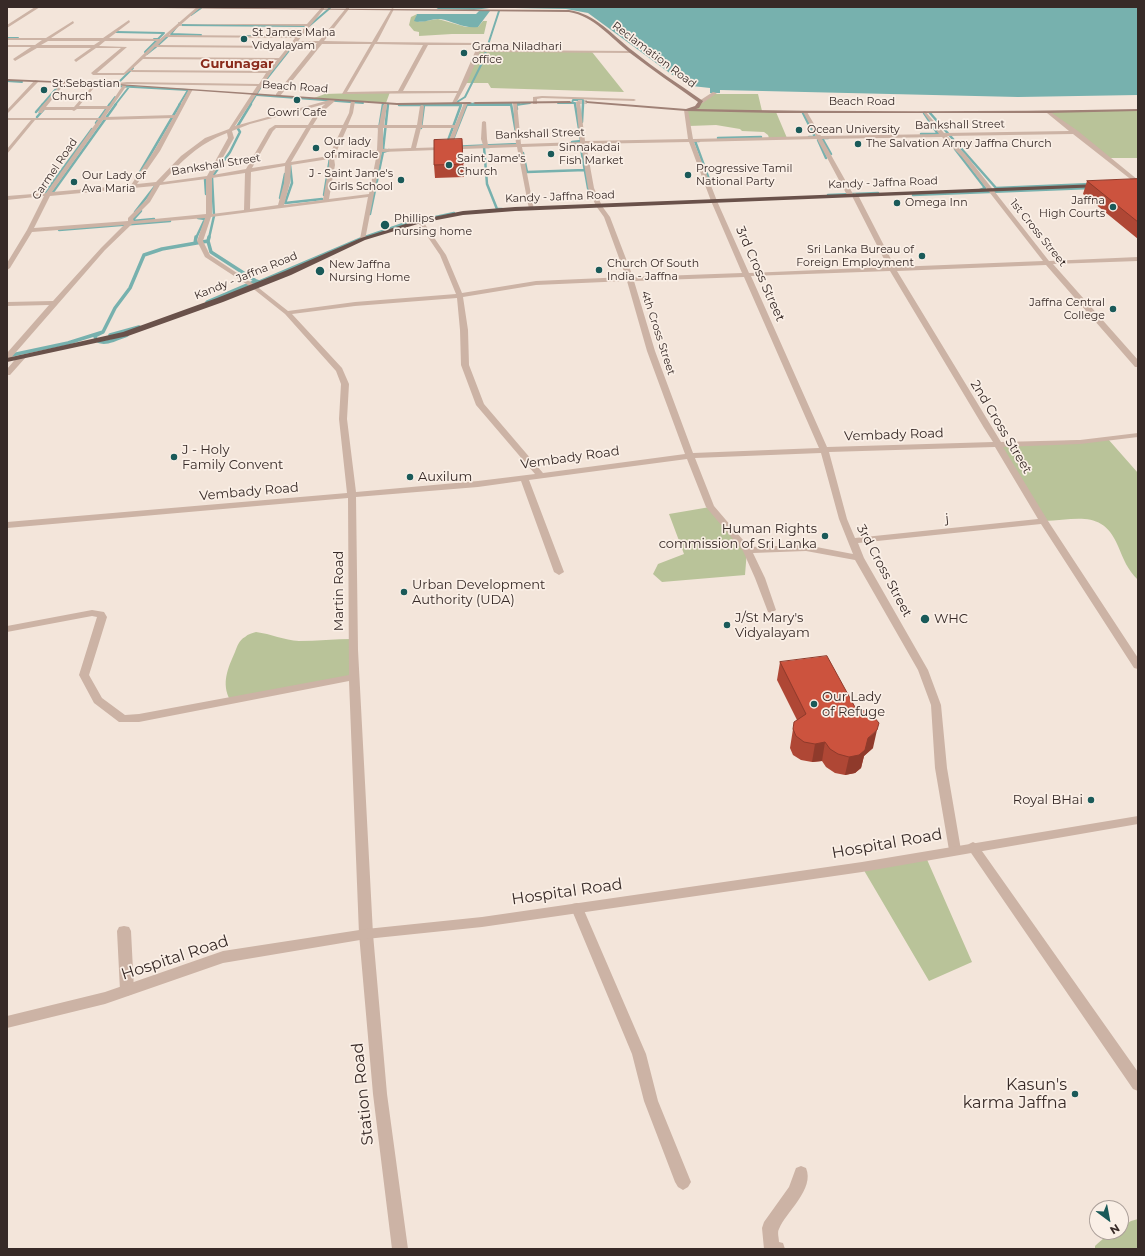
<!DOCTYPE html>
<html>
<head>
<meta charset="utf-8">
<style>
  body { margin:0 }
  #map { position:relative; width:1145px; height:1256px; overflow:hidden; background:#f3e5da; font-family:Montserrat,sans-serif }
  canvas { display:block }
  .frame { position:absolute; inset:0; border:8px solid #372a27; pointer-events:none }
  .north { position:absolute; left:1089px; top:1200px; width:40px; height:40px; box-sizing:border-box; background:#faefe6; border:1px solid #aca09a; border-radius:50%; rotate:148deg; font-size:11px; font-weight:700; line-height:16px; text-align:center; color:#372a27 }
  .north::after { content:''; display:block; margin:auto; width:14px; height:18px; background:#1a5a59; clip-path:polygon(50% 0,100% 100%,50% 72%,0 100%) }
</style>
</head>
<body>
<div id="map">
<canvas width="1145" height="1256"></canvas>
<div class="frame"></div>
<div class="north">N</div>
</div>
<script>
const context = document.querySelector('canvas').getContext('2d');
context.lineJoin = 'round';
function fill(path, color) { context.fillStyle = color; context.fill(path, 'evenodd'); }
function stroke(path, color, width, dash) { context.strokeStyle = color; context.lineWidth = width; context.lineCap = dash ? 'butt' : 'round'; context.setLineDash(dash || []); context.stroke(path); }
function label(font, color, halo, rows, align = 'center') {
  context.font = font + ' Montserrat,sans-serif'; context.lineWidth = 3.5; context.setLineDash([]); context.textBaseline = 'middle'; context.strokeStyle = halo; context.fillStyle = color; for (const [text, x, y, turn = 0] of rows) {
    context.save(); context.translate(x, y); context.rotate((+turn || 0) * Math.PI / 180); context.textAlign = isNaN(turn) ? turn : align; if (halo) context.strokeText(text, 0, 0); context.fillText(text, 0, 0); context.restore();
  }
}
fill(new Path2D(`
  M417,14L416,17L419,22L438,19L466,27H478L483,21H487L484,34H452L419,36V32L414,31L409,25L411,17Z
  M479,51L592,52L624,92L491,88L488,83H465Z
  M390,92L386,103L314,98L325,94Z
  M713,94H758L762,111L776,112L787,138H769L768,135L764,132L742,131L740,129L716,125L689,126L686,110L697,107Z
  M1138,110V158H1108L1049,112Z
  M1108,439L1138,473V580C1127,569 1124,560 1118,546C1103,509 1076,520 1044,521L998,444Z
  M710,507L747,550L745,575L662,582L653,574L658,564L684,554L669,514Z
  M256,632C271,634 284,640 299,641C317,641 335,639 353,639L354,677L230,700C221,683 228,668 235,652C237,647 239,640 245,637C248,634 253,633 256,632Z
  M925,855L972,962L929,981L862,867Z
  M1138,1219V1249H1095V1246C1104,1238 1109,1232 1121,1232V1227L1131,1221Z`), '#b9c399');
fill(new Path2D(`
  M435,7H1138V95L1018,97L720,90V93H710V88L692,86L671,74L588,13L566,9L515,8L497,7L474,10L438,9Z
  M479,11H490L478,27C464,29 453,21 440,19C431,18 423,24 414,21L417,14H476Z`), '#77b1ae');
stroke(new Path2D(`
  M191,15L201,8
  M178,25L171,34L201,35
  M179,25L304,26
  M309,26L330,8
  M116,32L164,33L158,39
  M243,36H296
  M7,38H18
  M157,46L168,36H172
  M145,52L158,39H154
  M147,54L157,46H162
  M133,68L115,86L188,90L179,105
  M7,81L22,82
  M67,83L115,86
  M257,95L363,103
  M558,103H572L573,100H583V105
  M572,103H575V105
  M42,105L61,83
  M109,105L115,97
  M115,105L129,87
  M250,105L262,85L299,38
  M461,105L457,102L465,97L482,63L499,11
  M467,105H511
  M516,105L530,103`), '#77b1ae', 2);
stroke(new Path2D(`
  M467,104H511L518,144L450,147Z
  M399,105H424
  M517,109L516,104H519
  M36,112L43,104
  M803,113L815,137H809
  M930,113L996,188L1091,184
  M37,117L45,108
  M582,122L583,104
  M96,123L110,104
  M421,128L424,105H461
  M379,129L383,104
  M921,134H938L924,113
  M718,138L761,137
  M828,138H822L831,154
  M818,140L826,158
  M699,141H695L710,182
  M572,142L581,141L575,104
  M576,144L580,143L588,188L592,198
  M446,146L461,105L459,104
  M489,147H484L487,184L497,209H502
  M955,149L985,188L980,190
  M386,150H383L388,104
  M523,153L527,172L585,170
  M290,165L292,183L285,203L322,199
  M136,179L180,104
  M205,179L206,194
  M53,192L116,104
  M45,193L92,129
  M324,195L330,158H327
  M828,195L878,193
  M913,195L1090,188
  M280,198L285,174
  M141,211L132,221L154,219
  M135,212L156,185
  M370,214L383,152L389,150
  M59,230L170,221
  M196,238L205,219L198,218
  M209,238L214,216L212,177L230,152L240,132L237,127L251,104
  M362,238L403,224L454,213`), '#77b1ae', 2.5);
stroke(new Path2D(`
  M208,241L211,252L256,281
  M195,243L196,237
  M207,302L256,281L259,282L365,237
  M103,332L95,336L96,340C105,346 118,338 127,335
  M110,335L139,327
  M7,356L68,343L103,332L115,308L130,288L144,255L162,249L208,241L209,237`), '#77b1ae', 3.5);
stroke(new Path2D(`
  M178,24H184`), '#cdc0b6', 4, [4, 2]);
stroke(new Path2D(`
  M578,102H587`), '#cdc0b6', 4, [4, 2]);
fill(new Path2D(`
  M35,7H40L7,28V25Z
  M197,7H201L169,35L297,36L306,26L182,24H307L322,7H324V9L298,41H319L347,7H349V9L324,41L372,42L392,8L394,9L377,42L481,43L483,44L481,50L631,51L633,52L631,53L480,52L467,83L456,103L454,104L452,103L457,93L342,94L371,44H322L280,96H276V94L317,43H295L271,73L235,126L333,99L335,101L320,114L313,125H343L349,113L351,101L353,100L355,101L353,113L348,125H379L383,105L385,104L387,105L384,125H417L420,106L422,105L424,106L422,125H455L464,103L468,102L451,147L483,145L481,139L482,122L484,121L486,122L487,139L488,145L516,144L513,103L515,102L517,103L521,144L580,142L576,102L578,101L580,102L585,141L688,139L684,110L686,109L688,110L693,139L816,136L803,112L805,111L807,112L821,136L939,134L923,112L925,111L944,133L1069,131L1047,113L1049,111L1078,131L1138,180V185L1073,134L947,136L966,155L1049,261L1138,257V261L1053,264L1138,360V367H1135L1046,265L897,271L1001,442L1080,440L1138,433V437L1080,444L1003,447L1048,521L1138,658V669L1134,668L1041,524L858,543L864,558L928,670L941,705L947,768L961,850L959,853L955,855L951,853L949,850L935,768L931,705L918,670L855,560L806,551L753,553L765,578L776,610L771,613L768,612L755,578L743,551L706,507L687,459L529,480L564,572L559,575L554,572L521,481L478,487L356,497L358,650L373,934L387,1094L408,1249H392L373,1094L359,934L349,681L139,722H119L94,703L79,675L97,617L92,616L7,632V626L92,610L104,612L107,617L89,675L102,698L125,715L139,714L349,675L348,498L7,528V522L347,493L339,419L341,384L336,371L285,314L251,287L205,257L197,241L205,218L132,224L105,250L10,359H7V353L49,305L7,306V302L53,301L101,248L124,225L32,232L10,268L7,270V263L27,230L44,196L7,200V196L46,193L98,120H35L7,154V149L31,120H7V118H100L106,109H77L74,111L72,110H44L42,113H38L40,108L64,81L66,82L46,107H74L95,83L97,84L79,106H109L123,85H127L105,117L175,115L189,89H193L160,151L137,184L156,182L181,156L205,138L229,129L257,86L127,84L110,86L108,84L127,82L259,84L266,73L132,72L130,71L124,75H93L91,73L121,48H96L76,62L74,60L91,48H37L15,61L13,59L31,47H7V45H35L42,40H7V38H46L73,21L74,23L51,38H103L129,20L130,22L109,38L160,39ZM166,37L295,38L289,46L158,45ZM48,41H100L94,45H41ZM105,41H157L124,73H97L127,47L99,46ZM375,44L423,45L398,91L347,92ZM428,45H478L458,91H403ZM155,47L287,48L279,58L145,57ZM143,59H144L277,60L268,71L131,70ZM325,104L316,112L308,125H275L269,129L246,169L213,175L234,138L232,131L250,124ZM173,118L154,151L131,185L52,192L103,120ZM276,128H306L285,163L252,168L273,131ZM311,128H342L329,156L291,162ZM347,128H378L377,150L335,155ZM383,128H416L411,148L383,149ZM421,128H454L446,147L416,148ZM227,133L228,138L207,176L163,182C184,159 197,145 227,133ZM942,137L962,157L1043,261L895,267L858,195L855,193L853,194L822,139ZM817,139L847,195L850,197L852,196L888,267L749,273L717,201L694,142ZM689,142L711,201L742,273L633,277L610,217L602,206L594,188L586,144ZM581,145L588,188L596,206L604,217L626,277L536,281L462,293L446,255L422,220L420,219L417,221L440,255L456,294L355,302L288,311L255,285L210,255L203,241L211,217L368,197L360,239L365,240L382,152L517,147L529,209L534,210L522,147ZM377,153L369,194L329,199L335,165L334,158ZM329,159V165L323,200L284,205L290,183L291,165ZM285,166L284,183L278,205L250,209L251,172ZM245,173L244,210L212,214V178ZM206,179V214L134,221L133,219L150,202L160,185ZM154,186L146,200L128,218V221L34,228L50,196ZM890,271L984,428L993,442L827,447L751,276ZM744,277L819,448L693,453L655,351L634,281ZM627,281L647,351L685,454L543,473L484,404L469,365L468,330L463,297L536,285ZM457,298L460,330L461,365L476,405L535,474L478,481L356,492L347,419L349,384L342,368L292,314L355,306ZM995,447L1038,519L855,538L847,519L829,452ZM821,453L839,519L853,554L806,545L749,547L714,506L695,458Z
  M35,80L39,81L7,114V110Z
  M713,92L717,93L703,103H699V101Z
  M542,96L634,99L636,100L634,101L542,98L537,99V104H533V97Z
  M19,355H22L26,357L10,375H7V369Z
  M973,842L977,844L1138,1072V1091L1133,1089L969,850L967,847L969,844Z
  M577,903L582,904L583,908L646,1054L658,1101L691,1182L688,1187L683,1190L678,1187L675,1182L644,1101L632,1054L571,908L572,904Z
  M124,926L129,927L131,931L134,990L132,994L127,996L122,994L120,990L117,931L119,927Z
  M801,1166L806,1168C815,1189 786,1212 779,1229C777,1232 779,1238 779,1242L783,1243L785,1249H764L762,1228L764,1222L789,1187L796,1168Z`), '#ccb3a5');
fill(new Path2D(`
  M1138,816V824L862,872L482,927L366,939L223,963L105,1004L7,1028V1016L105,992L223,951L366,929L482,917L862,862Z`), '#ccb3a5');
fill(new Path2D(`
  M51,7L569,10C596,14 612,35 633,51C655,69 679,84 703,101L699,108L696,109C843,112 991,112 1138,109V111L1049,113H776L686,111L587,103L585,101L686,109L695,106L698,102C676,86 652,70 630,53C611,38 594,16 569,12Z
  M7,79L118,84L397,103L470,102L472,103L470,104L397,105L116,85L7,81Z
  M570,101L572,103L475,104L473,103L475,102Z`), '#9f8176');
fill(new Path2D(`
  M1099,184L1102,186L1101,187L515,211L463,215L421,223L365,240L291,275L223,302L128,336L7,362V358L123,332L217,298L285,271L361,238L418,220L463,211L515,207Z`), '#69514a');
fill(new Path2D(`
  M462,139L464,177L435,178L434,165Z
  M1138,179V239L1083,194L1087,181Z
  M780,662L873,748L864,756L861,768L855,773L845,775L835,773L826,767L822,761L812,762L801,760L793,755L790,748L793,729L797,720L777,680Z`), '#af4735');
fill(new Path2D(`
  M877,730L873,748L864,756L861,768L855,773L845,775L849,757L868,738Z
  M825,742L822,761L812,762L815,744Z`), '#8f3a2b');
const building = new Path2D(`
  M462,139L463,164L434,165V140Z
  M1138,179V222L1087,181Z
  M827,656L856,709L866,711L874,717L879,723L877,730L868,738L865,750L859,755L849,757L838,754L830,749L825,742L815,744L804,742L796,736L793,729L794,722L806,714L780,662Z`);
fill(building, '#cc533e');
stroke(building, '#8f3a2b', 1);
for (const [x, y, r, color] of [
  [244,39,4,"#1a5a59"],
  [464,53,4,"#1a5a59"],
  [44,90,4,"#1a5a59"],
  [297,100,4,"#1a5a59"],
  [799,130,4,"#1a5a59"],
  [858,144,4,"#1a5a59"],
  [316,148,4,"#1a5a59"],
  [551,154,4,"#1a5a59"],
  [449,165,4,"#1a5a59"],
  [688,175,4,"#1a5a59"],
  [401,180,4,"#1a5a59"],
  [74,182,4,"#1a5a59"],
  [897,203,4,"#1a5a59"],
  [1113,207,4,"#1a5a59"],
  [385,225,5,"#1a5a59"],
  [922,256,4,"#1a5a59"],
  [599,270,4,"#1a5a59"],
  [320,271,5,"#1a5a59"],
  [1113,309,4,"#1a5a59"],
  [174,457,4,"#1a5a59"],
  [410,477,4,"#1a5a59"],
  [825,536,4,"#1a5a59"],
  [404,592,4,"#1a5a59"],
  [925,619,5,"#1a5a59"],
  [727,625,4,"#1a5a59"],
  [814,704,4,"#1a5a59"],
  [1091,800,4,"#1a5a59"],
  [1075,1094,4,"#1a5a59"]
]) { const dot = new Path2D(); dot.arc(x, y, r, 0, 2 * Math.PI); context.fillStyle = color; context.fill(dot); stroke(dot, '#faefe6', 1.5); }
label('11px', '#372a27', '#faefe6', [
  ["St James Maha",252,33],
  ["Vidyalayam",252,46],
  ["Grama Niladhari",472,47],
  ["office",472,60],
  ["St.Sebastian",52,84],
  ["Church",52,97],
  ["Gowri Cafe",297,113,"center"],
  ["Ocean University",807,130],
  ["Our lady",324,142],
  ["of miracle",324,155],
  ["The Salvation Army Jaffna Church",866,144],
  ["Sinnakadai",559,148],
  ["Fish Market",559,161],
  ["Saint Jame's",457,159],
  ["Church",457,172],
  ["Progressive Tamil",696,169],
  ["National Party",696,182],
  ["J - Saint Jame's",393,174,"right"],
  ["Girls School",393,187,"right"],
  ["Our Lady of",82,176],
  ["Ava Maria",82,189],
  ["Jaffna",1105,201,"right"],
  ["High Courts",1105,214,"right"],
  ["Omega Inn",905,203],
  ["Phillips",394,219],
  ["nursing home",394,232],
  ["Sri Lanka Bureau of",914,250,"right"],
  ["Foreign Employment",914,263,"right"],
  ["Church Of South",607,264],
  ["India - Jaffna",607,277],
  ["New Jaffna",329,265],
  ["Nursing Home",329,278],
  ["Jaffna Central",1105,303,"right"],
  ["College",1105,316,"right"]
], 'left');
label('11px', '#372a27', '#faefe6', [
  ["Reclamation Road",654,55,37],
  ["Beach Road",295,87,4],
  ["Beach Road",862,102],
  ["Bankshall Street",960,125,-1],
  ["Bankshall Street",540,134,-2],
  ["Bankshall Street",216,165,-9],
  ["Carmel Road",55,169,-56],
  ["Kandy - Jaffna Road",883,183,-2],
  ["Kandy - Jaffna Road",560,197,-2],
  ["1st Cross Street",1038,233,51],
  ["Kandy - Jaffna Road",246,276,-22],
  ["4th Cross Street",658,333,72]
]);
label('bold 13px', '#8a2b1c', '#faefe6', [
  ["Gurunagar",237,64]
]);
label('13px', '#372a27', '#faefe6', [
  ["3rd Cross Street",760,274,66],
  ["2nd Cross Street",1001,427,59],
  ["Vembady Road",894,435,-2],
  ["Vembady Road",570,458,-8],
  ["Vembady Road",249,492,-5],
  ["j",947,519,-6],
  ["3rd Cross Street",884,571,62],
  ["Martin Road",339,591,-90]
]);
label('13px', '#372a27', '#faefe6', [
  ["J - Holy",182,450],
  ["Family Convent",182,465],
  ["Auxilum",418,477],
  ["Human Rights",817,529,"right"],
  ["commission of Sri Lanka",817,544,"right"],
  ["Urban Development",412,585],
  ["Authority (UDA)",412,600],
  ["J/St Mary's",735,618],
  ["Vidyalayam",735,633],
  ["WHC",934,619],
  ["Our Lady",822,697],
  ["of Refuge",822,712],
  ["Royal BHai",1083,800,"right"]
], 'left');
label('16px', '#372a27', '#faefe6', [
  ["Hospital Road",887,844,-10],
  ["Hospital Road",567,892,-8],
  ["Hospital Road",175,958,-18],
  ["Station Road",363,1094,-96]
]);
label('16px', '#372a27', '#faefe6', [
  ["Kasun's",1067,1085],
  ["karma Jaffna",1067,1103]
], 'right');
</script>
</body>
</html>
